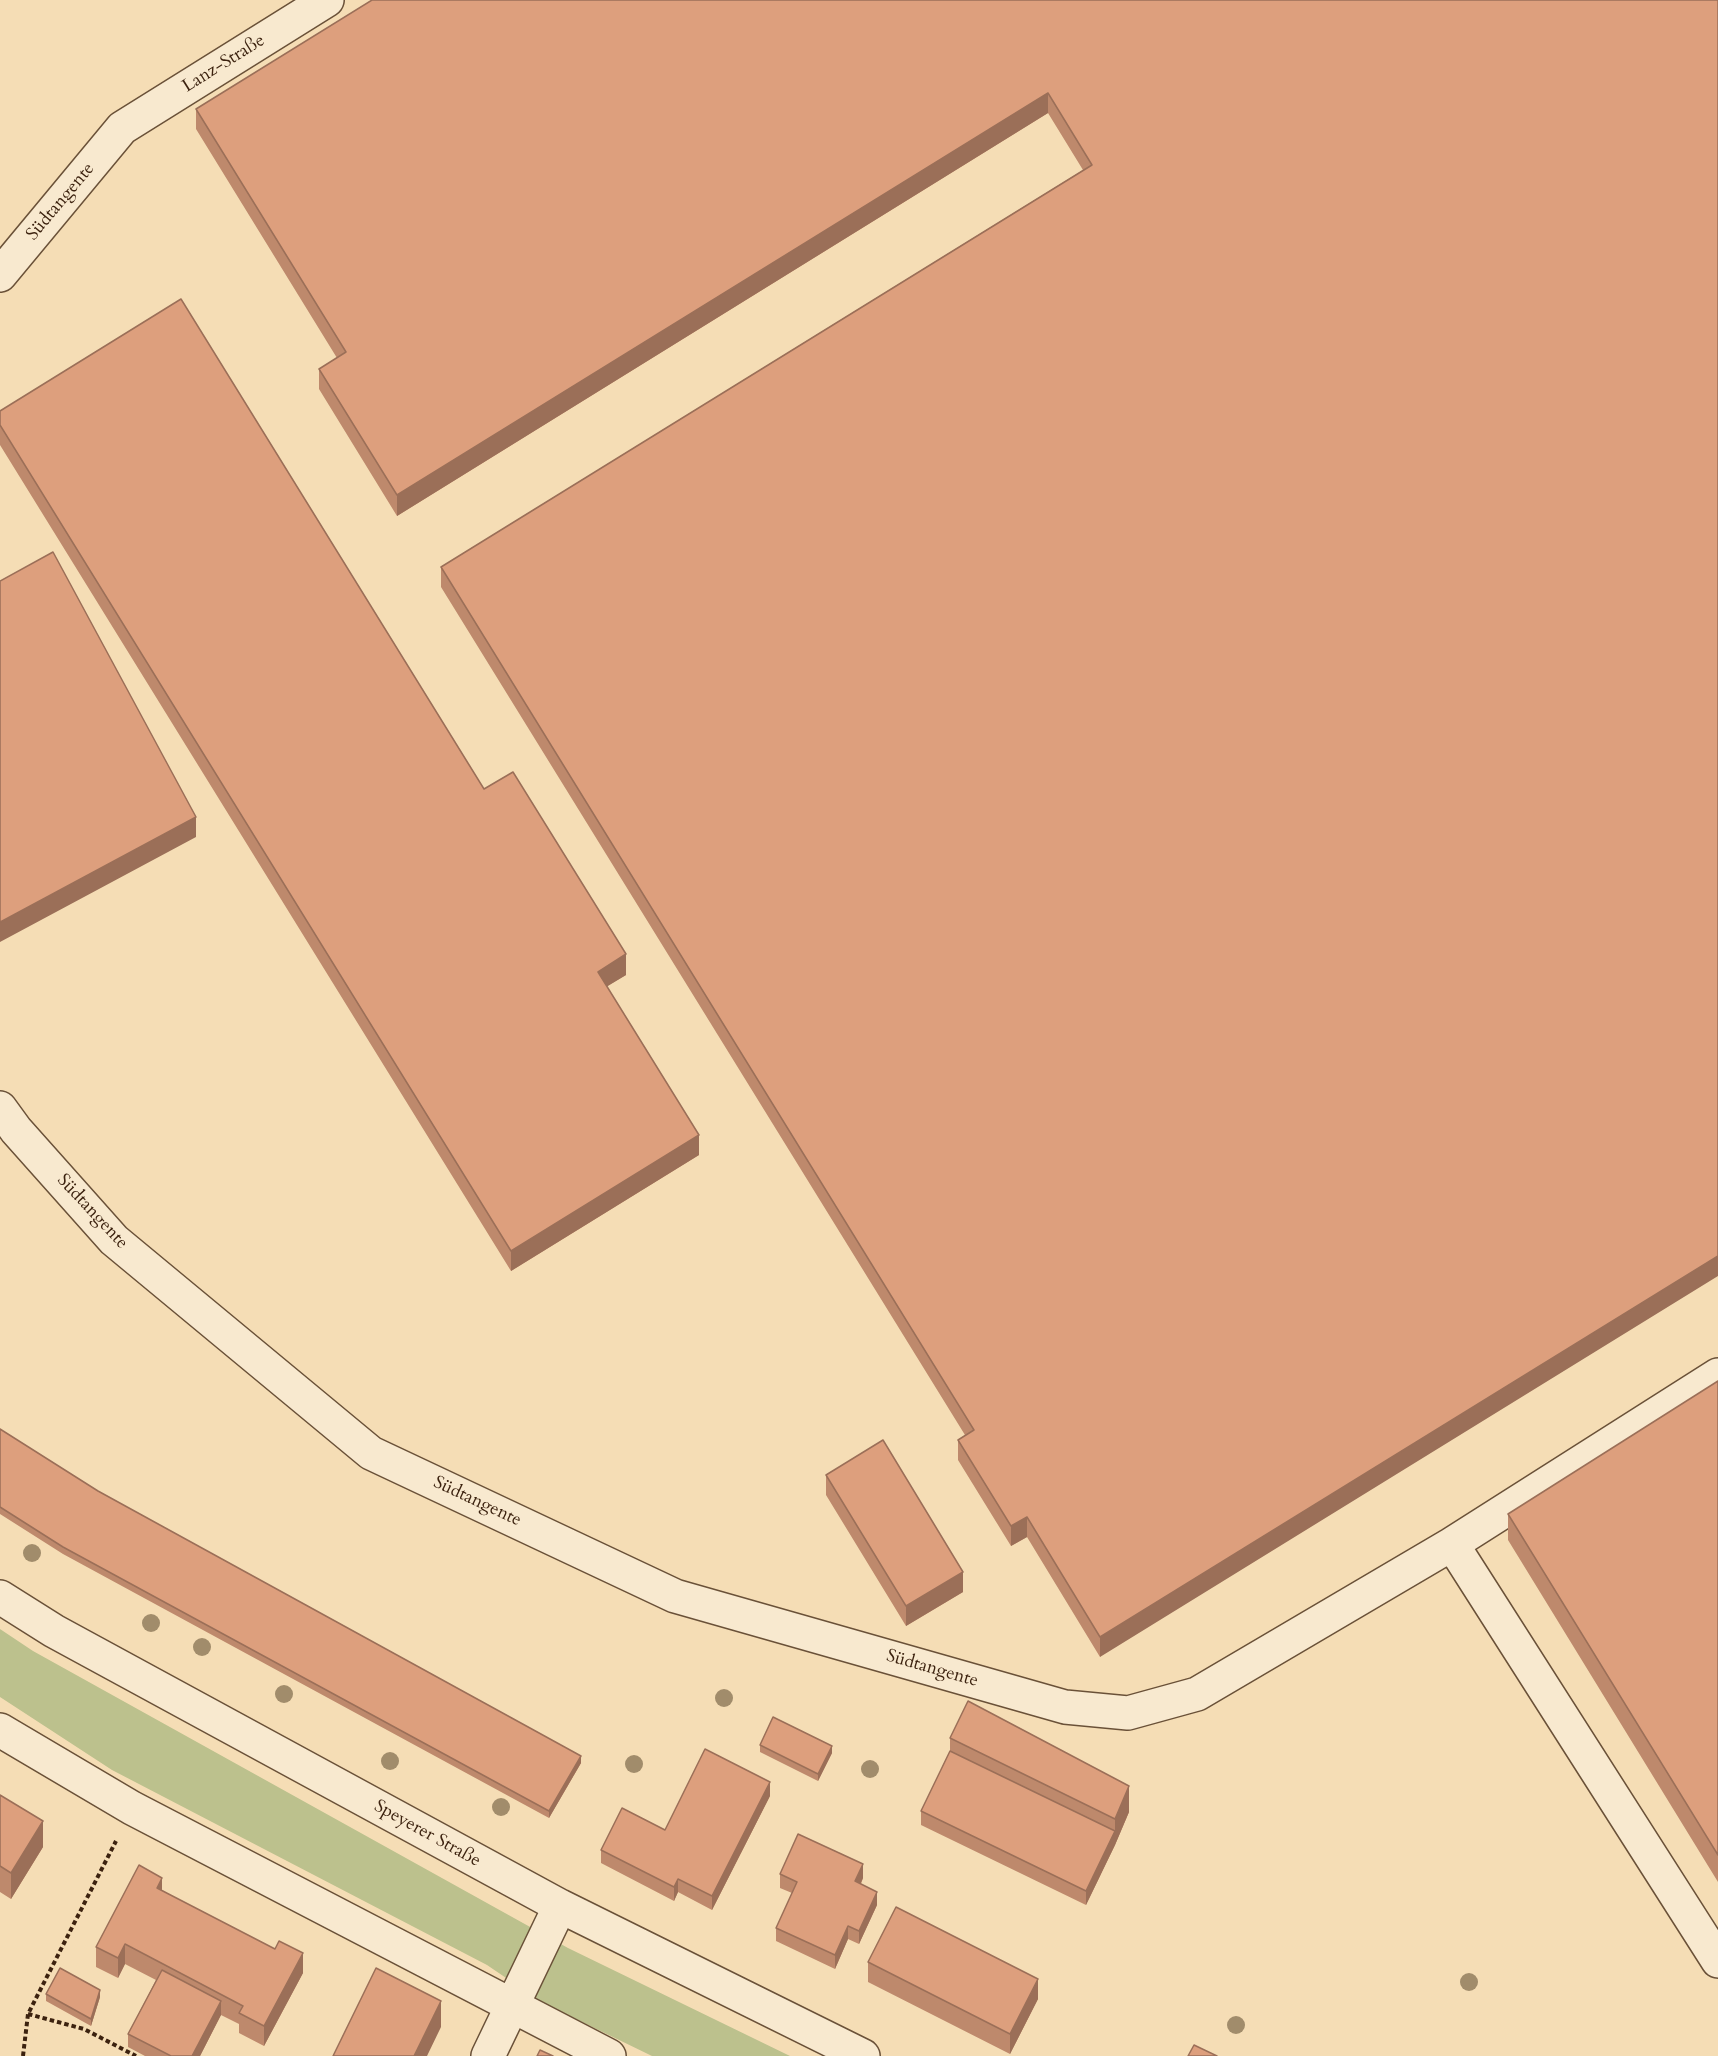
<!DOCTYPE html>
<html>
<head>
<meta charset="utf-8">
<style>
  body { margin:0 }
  canvas { display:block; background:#f5ddb5 }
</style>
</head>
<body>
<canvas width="1718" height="2056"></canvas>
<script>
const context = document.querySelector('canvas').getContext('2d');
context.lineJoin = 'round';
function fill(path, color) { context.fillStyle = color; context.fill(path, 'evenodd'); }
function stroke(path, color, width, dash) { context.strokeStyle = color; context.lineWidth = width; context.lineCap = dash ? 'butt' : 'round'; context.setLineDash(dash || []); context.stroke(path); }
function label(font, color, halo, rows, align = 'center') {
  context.font = font + ' Cardo,serif'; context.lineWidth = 4.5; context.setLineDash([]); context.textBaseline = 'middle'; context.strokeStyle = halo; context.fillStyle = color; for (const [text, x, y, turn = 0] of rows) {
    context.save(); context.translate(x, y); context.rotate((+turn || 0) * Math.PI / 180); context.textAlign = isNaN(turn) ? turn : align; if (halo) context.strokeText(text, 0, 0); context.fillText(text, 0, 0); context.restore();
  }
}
fill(new Path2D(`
  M0,1629L33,1651L568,1948L790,2056H652L543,2003L487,1965L112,1770L0,1697Z`), '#bcc18d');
const minor = new Path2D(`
  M0,275L122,128L327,0
  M0,1108L16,1130L114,1240L371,1453L675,1596L1065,1707L1128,1713L1197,1694L1452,1544L1718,1375
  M1452,1544L1718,1961
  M0,1597L54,1631L560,1906L863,2056
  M0,1730L132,1808L609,2056
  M488,2056L560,1906`);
stroke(minor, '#6a5138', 36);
stroke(new Path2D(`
  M28,2014L84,2029L136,2056
  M23,2056L28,2014L116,1841`), '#3c220f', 4, [4.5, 3]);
stroke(minor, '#f8e9cf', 33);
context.fillStyle = '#a18c6b';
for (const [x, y] of [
  [32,1553],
  [151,1623],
  [202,1647],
  [284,1694],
  [724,1698],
  [390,1761],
  [634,1764],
  [870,1769],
  [501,1807],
  [1469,1982],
  [1236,2025]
]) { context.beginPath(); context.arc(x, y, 9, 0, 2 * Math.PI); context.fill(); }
fill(new Path2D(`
  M1718,0L1100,1657L1027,1537L1011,1546L958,1460V1440L965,1435L441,587V567L1083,170L1048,113L397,516L319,389V369L337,358L196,129V109Z
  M0,411L484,789L626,975L607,986L699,1155L511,1271L0,445Z
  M1718,1381V1882L1508,1540V1514Z
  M0,1429L98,1491L581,1763L549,1818L63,1554L0,1514Z
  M826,1475L963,1592L906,1626L826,1495Z
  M950,1738L1129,1812L1115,1845L1086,1905L921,1825V1811L950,1751Z
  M760,1745L832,1753L818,1781L760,1752Z
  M0,1795L43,1847L11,1899L0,1892Z
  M770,1796L712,1910L678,1892L674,1901L601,1863V1850Z
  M780,1874L863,1878L861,1884L877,1905L859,1944L848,1939L835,1969L776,1941V1928L792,1893L780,1888Z
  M162,1890L303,1973L264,2046L239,2033V2024L221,2015L200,2056H145L128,2047V2034L156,1980L125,1964L118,1978L96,1967V1947Z
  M868,1962L1038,1999L1010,2054L868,1982Z
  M46,1994L100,1997L91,2026L46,2001Z`), '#be896c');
fill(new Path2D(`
  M1048,93V113L397,516V495Z
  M196,817V837L0,942V922Z
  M626,954V975L598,992V972Z
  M699,1135V1155L511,1271V1251Z
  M1718,1256V1276L1100,1657V1637Z
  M1027,1517V1537L1011,1546V1526Z
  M963,1572V1592L906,1626V1606Z
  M832,1746V1753L818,1781V1774Z
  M581,1756V1763L549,1818V1811Z
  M770,1782V1796L712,1910V1896Z
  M1129,1786V1812L1115,1845L1086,1905V1891L1115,1831V1819Z
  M43,1821V1847L11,1899V1873Z
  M863,1864V1878L855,1895V1881Z
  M162,1878V1898L157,1888Z
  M678,1879V1892L674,1901V1887Z
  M877,1892V1905L859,1944V1931Z
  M848,1926V1939L835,1969V1955Z
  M125,1944V1964L118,1978V1958Z
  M303,1953V1973L264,2046V2026Z
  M1038,1979V1999L1010,2054V2034Z
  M100,1990V1997L91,2026V2019Z
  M221,2001V2015L200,2056H192Z
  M441,2001V2027L427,2056H414Z`), '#9b6f58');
const building = new Path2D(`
  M372,0H1718V1256L1100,1637L1027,1517L1011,1526L958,1440L974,1430L441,567L1092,165L1048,93L397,495L319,369L346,352L196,109Z
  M181,299L484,789L513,772L626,954L598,972L699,1135L511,1251L0,425V411Z
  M53,552L196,817L0,922V581Z
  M1718,1381V1855L1508,1514Z
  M0,1429L98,1491L581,1756L549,1811L63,1547L0,1507Z
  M883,1440L963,1572L906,1606L826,1475Z
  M968,1701L1129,1786L1115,1819L950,1738Z
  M773,1717L832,1746L818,1774L760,1745Z
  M705,1749L770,1782L712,1896L678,1879L674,1887L601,1850L622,1808L665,1830Z
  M950,1751L1115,1831L1086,1891L921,1811Z
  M0,1795L43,1821L11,1873L0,1866Z
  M798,1834L863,1864L855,1881L877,1892L859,1931L848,1926L835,1955L776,1928L797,1882L780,1874Z
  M139,1865L162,1878L157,1888L275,1949L279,1941L303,1953L264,2026L239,2013L243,2006L125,1944L118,1958L96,1947Z
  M896,1907L1038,1979L1010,2034L868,1962Z
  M60,1968L100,1990L91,2019L46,1994Z
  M376,1968L441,2001L414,2056H333Z
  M162,1970L221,2001L192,2056H171L128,2034Z
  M1194,2045L1217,2056H1188Z
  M540,2050L553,2056H537Z`);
fill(building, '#dd9f7d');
stroke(building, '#9b6f58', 1.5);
label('18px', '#3c220f', '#f8e9cf', [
  ["Lanz-Straße",224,64,-32],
  ["Südtangente",61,202,-50],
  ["Südtangente",92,1212,47],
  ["Südtangente",477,1502,25],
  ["Südtangente",932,1669,16],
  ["Speyerer Straße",427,1834,29]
]);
</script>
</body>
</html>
